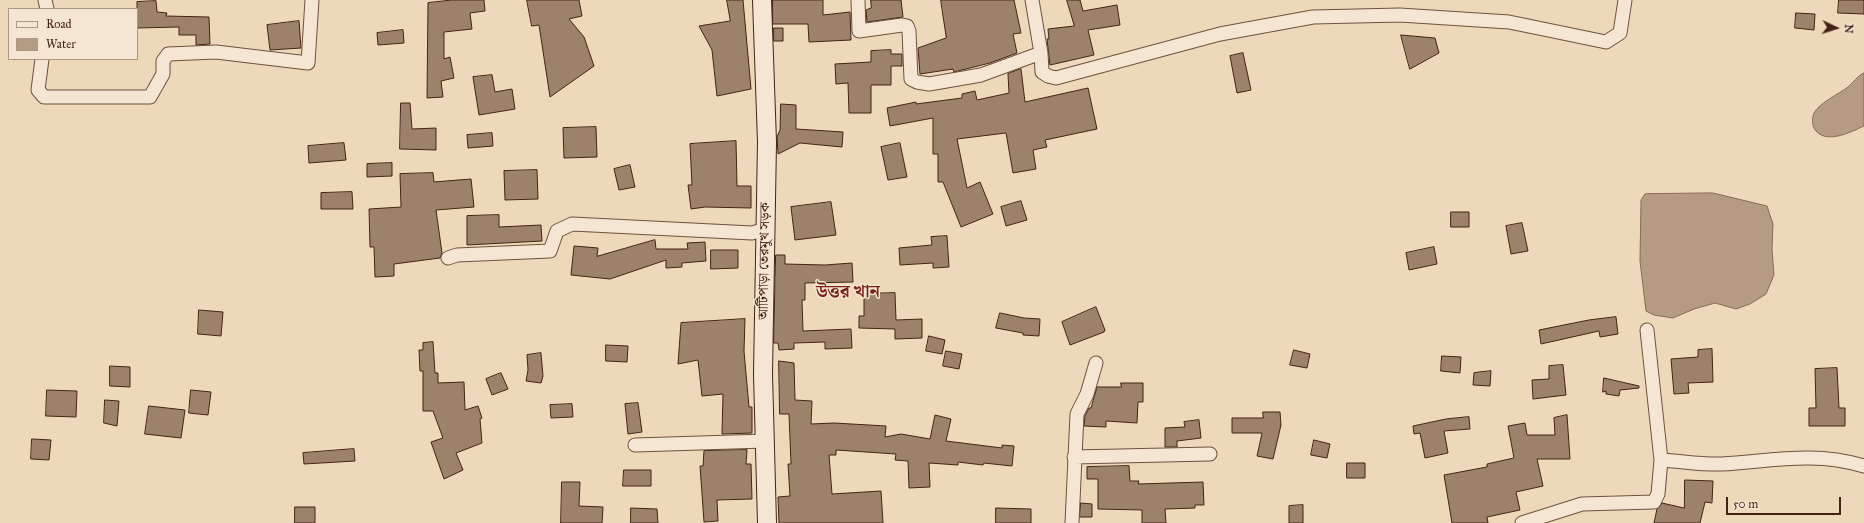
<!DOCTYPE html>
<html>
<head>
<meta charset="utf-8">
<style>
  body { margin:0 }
  #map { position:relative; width:1864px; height:523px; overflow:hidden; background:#eed8ba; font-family:"IM FELL Great Primer",serif }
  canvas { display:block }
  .legend { position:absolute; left:8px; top:8px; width:130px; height:52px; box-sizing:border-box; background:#f4e6d2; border:1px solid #ad9886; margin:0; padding:5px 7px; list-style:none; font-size:12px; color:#432414 }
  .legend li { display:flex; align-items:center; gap:8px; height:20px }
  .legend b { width:20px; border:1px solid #ad9886 }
  .north { position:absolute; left:1816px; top:8px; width:40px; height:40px; -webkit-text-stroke:3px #f4e6d2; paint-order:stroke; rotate:94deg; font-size:11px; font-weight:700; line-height:16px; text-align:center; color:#432414 }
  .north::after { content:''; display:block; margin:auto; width:14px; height:18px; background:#432414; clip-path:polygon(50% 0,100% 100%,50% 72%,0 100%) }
  .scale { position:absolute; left:1726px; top:497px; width:115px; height:18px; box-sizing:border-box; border:2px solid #432414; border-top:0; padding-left:5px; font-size:12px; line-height:14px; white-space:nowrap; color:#432414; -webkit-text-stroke:3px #f4e6d2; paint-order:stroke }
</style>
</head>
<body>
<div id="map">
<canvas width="1864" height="523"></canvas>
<ul class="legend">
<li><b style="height:5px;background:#f4e6d2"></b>Road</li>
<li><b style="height:11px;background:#b49b82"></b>Water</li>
</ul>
<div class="north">N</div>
<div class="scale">50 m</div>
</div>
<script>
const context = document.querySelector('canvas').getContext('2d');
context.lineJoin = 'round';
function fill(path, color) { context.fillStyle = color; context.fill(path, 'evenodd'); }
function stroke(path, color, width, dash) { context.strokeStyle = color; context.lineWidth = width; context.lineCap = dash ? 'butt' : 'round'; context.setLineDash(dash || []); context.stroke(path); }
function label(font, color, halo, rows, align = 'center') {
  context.font = font + ' "IM FELL Great Primer","Noto Serif Bengali",serif'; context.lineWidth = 3; context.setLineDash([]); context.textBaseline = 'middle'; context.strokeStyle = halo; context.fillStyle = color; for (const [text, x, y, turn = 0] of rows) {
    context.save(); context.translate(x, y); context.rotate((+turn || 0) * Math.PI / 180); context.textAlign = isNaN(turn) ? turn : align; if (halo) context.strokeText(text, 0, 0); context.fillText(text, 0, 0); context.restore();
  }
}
const water = new Path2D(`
  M1864,73V126C1851,132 1824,146 1814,128C1812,124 1812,118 1814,113C1819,103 1839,94 1848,87C1853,83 1858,75 1864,73Z
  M1713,193L1767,206L1773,224L1772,249L1774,275L1766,294L1750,304L1736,309L1715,303L1694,309L1673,318L1654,315L1646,311L1640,261L1641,200L1645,194Z`);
fill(water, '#b49b82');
stroke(water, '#876b56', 1);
const building = new Path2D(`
  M452,0H484L485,11L470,13L472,29L444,32V59L450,57L454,78L441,81L443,97L427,98L428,3Z
  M527,0H579L582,16L569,19L584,37L594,66L550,97L539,25L532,26Z
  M727,0H743L751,89L717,96L712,50L699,26L730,21Z
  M773,0H823V15L850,12L851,40L809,42L808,24H773Z
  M871,0H901L903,17L867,22L866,10L871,8Z
  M941,0H1014L1021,33L1013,34L1017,53L990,63L954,72L953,69L920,74L918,48L946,38Z
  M1067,0H1080L1083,11L1117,5L1120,25L1088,30L1094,55L1050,65L1047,39H1049L1048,29L1074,26Z
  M1839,0H1864V14L1838,13Z
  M156,1L157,12L167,13L166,16L209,17L210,44L196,45V35H179V27L137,28V2Z
  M1796,13L1815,14L1814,30L1795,28Z
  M299,21L301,48L270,50L267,25Z
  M774,28H783V41H774Z
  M403,30L404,43L378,45L377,33Z
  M1401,35L1435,38L1439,53L1410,69Z
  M891,50V54H902V66H891V85H871V113H849L848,83L836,84L835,64L871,62V51Z
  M1243,53L1251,90L1237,93L1230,56Z
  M1021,69L1025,102L1088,88L1097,129L1045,140L1047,147L1033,150L1036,169L1013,173L1006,133L957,139L967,188L980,182L993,214L961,227L943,182H938V154H933V118L890,126L887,108L916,102V104L962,98V94L975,91L977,100L1009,93L1008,74Z
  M492,75L495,92L512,89L515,109L479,115L473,77Z
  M401,103H410L412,129L436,128V150L400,149Z
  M781,104L796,105V129L843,132L842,147L800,143L778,154L777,137L780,130Z
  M596,127L597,157L564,158L563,128Z
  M492,133L493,146L468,148L467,135Z
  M736,141L737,186H751V208L705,207L691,209L688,185H692L690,144Z
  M344,143L346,160L309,163L308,146Z
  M900,143L907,177L888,180L881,147Z
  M392,163V176L367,177V164Z
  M630,165L635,187L619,190L614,169Z
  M537,170L538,199L505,200L504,171Z
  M433,173L434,182L471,179L474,207L436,210L442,253L440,258L394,264V276L375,277L374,247H370L369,209L401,207L400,174Z
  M352,192L353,209H321V193Z
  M1021,201L1027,220L1006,226L1001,207Z
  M831,202L836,235L795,240L791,207Z
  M1451,212H1469V227H1451Z
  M499,215V227L541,225L542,241L467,245V216Z
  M1522,223L1528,251L1511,254L1506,226Z
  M947,236L949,267L933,268V263L900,265L899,248L932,245L931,237Z
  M655,240L656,249H688L687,243L705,242L706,261L682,263V267L666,268V260L610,279L571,275L574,246L598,248L597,256Z
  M1434,247L1437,264L1409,270L1406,253Z
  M711,250H738V268L711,269Z
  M776,255H785V264L825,265L852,263L853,282L805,283V300H802L803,331L851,329L852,348L825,349V342L794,343V349L779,350L778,343H774Z
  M895,293L896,320L922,319V338L895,339V329L859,328V316H864V294Z
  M1096,307L1105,330L1104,332L1070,345L1062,322Z
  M199,310L223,312L221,336L198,334Z
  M1000,313L1024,318L1040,319L1039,336L1023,335V333L996,328Z
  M1616,317L1618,334L1600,337L1599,331L1541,344L1539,330L1589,320Z
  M745,319L744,351L749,407H752V433L722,434L723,394L702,396L698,360L678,364L681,323Z
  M929,336L945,340L942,354L926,351Z
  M433,342L435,373H438V383L464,382L465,410L478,406L482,418L480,419L482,443L456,453L463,470L444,479L431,442L443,438L433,411H423V371H420L419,350H423V343Z
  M606,345L628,346L627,362L606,361Z
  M1712,349L1713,382L1688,383L1689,393L1674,394L1671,359L1698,357V350Z
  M1294,350L1310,354L1307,368L1290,365Z
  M946,351L962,354L959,369L943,366Z
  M541,353L543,376L541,383L526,381L528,370L527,355Z
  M1442,356L1461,357L1460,373L1441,371Z
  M779,361L794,363L795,400L812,401L811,424L834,423L886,426L885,437L901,434L930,439L935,415L951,419L946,441L1002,448V445L1014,446L1012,466L984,463L983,465L958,462V465L929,463L930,487L909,488L908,461L895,460L896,454L836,450V455H829L832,494L881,491L883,523H779L778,497L790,496L788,464H791L789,414H780Z
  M1563,365L1566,395L1533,399L1532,380L1549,379V366Z
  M110,366L130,367V387L110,386Z
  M1837,368L1839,408H1845V426H1809V408H1816L1815,369Z
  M1491,371L1490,386L1473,385L1474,373Z
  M501,373L508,389L492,395L486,379Z
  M1604,378L1639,386V388L1620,390L1619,396L1606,394V391L1603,392Z
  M1121,383H1143V402H1138L1137,423L1106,421V427L1084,426L1085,416L1089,408H1091L1097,387H1121Z
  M47,390L77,391L76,417L46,416Z
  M191,390L211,392L208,415L189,413Z
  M105,400L119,401L117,426L104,423Z
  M638,403L642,432L628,434L625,404Z
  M572,404L573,417L551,418L550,405Z
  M149,406L185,410L181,438L145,434Z
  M1263,412H1280L1281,425L1273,459L1257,456L1262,433H1232V418H1263Z
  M1567,415L1570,459H1537L1543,486L1516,492L1520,510L1487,517L1488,523H1452L1444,475L1487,467V464L1514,458L1508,426L1525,423L1527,435H1555L1554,418Z
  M1469,417L1470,429L1444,431L1448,453L1425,458L1420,433L1414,434L1413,426L1446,419Z
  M1199,420L1201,438L1177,441V447H1165V428L1185,427L1184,422Z
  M32,439L51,440L49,460L31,459Z
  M1314,440L1330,444L1327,458L1311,455Z
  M354,449L355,461L304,464L303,453Z
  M747,450L746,464H751L752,499L717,500L718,521L704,522L700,466H703L704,451Z
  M1347,463H1365V478H1347Z
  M1129,466L1130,481H1139L1138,484L1203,482L1204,505H1195V508L1165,509L1166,523H1142V510L1098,509V479H1087V467Z
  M624,470H651V486H623Z
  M1685,480L1713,481L1712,503L1705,502L1700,523H1654L1657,509L1662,503L1684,508Z
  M562,482H580L579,506L603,507L602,523H561Z
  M1081,503L1092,504V517H1080Z
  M1303,505V523H1289V506Z
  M295,507H315V523H295Z
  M631,508L657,509L658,523H631Z
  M996,508L1031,509V523H996Z`);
fill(building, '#9c826a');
stroke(building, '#432414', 1);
const street = new Path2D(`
  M45,0L47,9
  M858,0L859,31L902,25L907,26L909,31L911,79L917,82L929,84L981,75L1041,53
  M1032,0L1041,53L1042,72L1048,76L1056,78L1220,34L1313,17L1400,15L1509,22L1606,42L1620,33L1625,0
  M42,59L38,90L44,97H150L163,74V61L168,54L216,52L308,63L312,0
  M448,258L457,255L550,251L557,231L572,224L752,233L766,229
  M1647,330L1661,460
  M635,445L765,441
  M1074,457L1210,454
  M1072,523L1077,414L1087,394L1096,363
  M1522,523L1582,504L1654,502L1658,494L1661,460C1681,461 1702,465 1722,464C1772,461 1814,451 1864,466`);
const secondary = new Path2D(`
  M762,0L767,142L763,374L767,523`);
stroke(street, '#6e513e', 15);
stroke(secondary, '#432414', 20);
stroke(street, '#f4e6d2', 13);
stroke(secondary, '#f4e6d2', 18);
label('14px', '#432414', '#f4e6d2', [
  ["আটিপাড়া তেরমুখ সড়ক",765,261,-89]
]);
label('bold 18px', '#7a1f14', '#f4e6d2', [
  ["উত্তর খান",848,293]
]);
</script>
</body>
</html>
